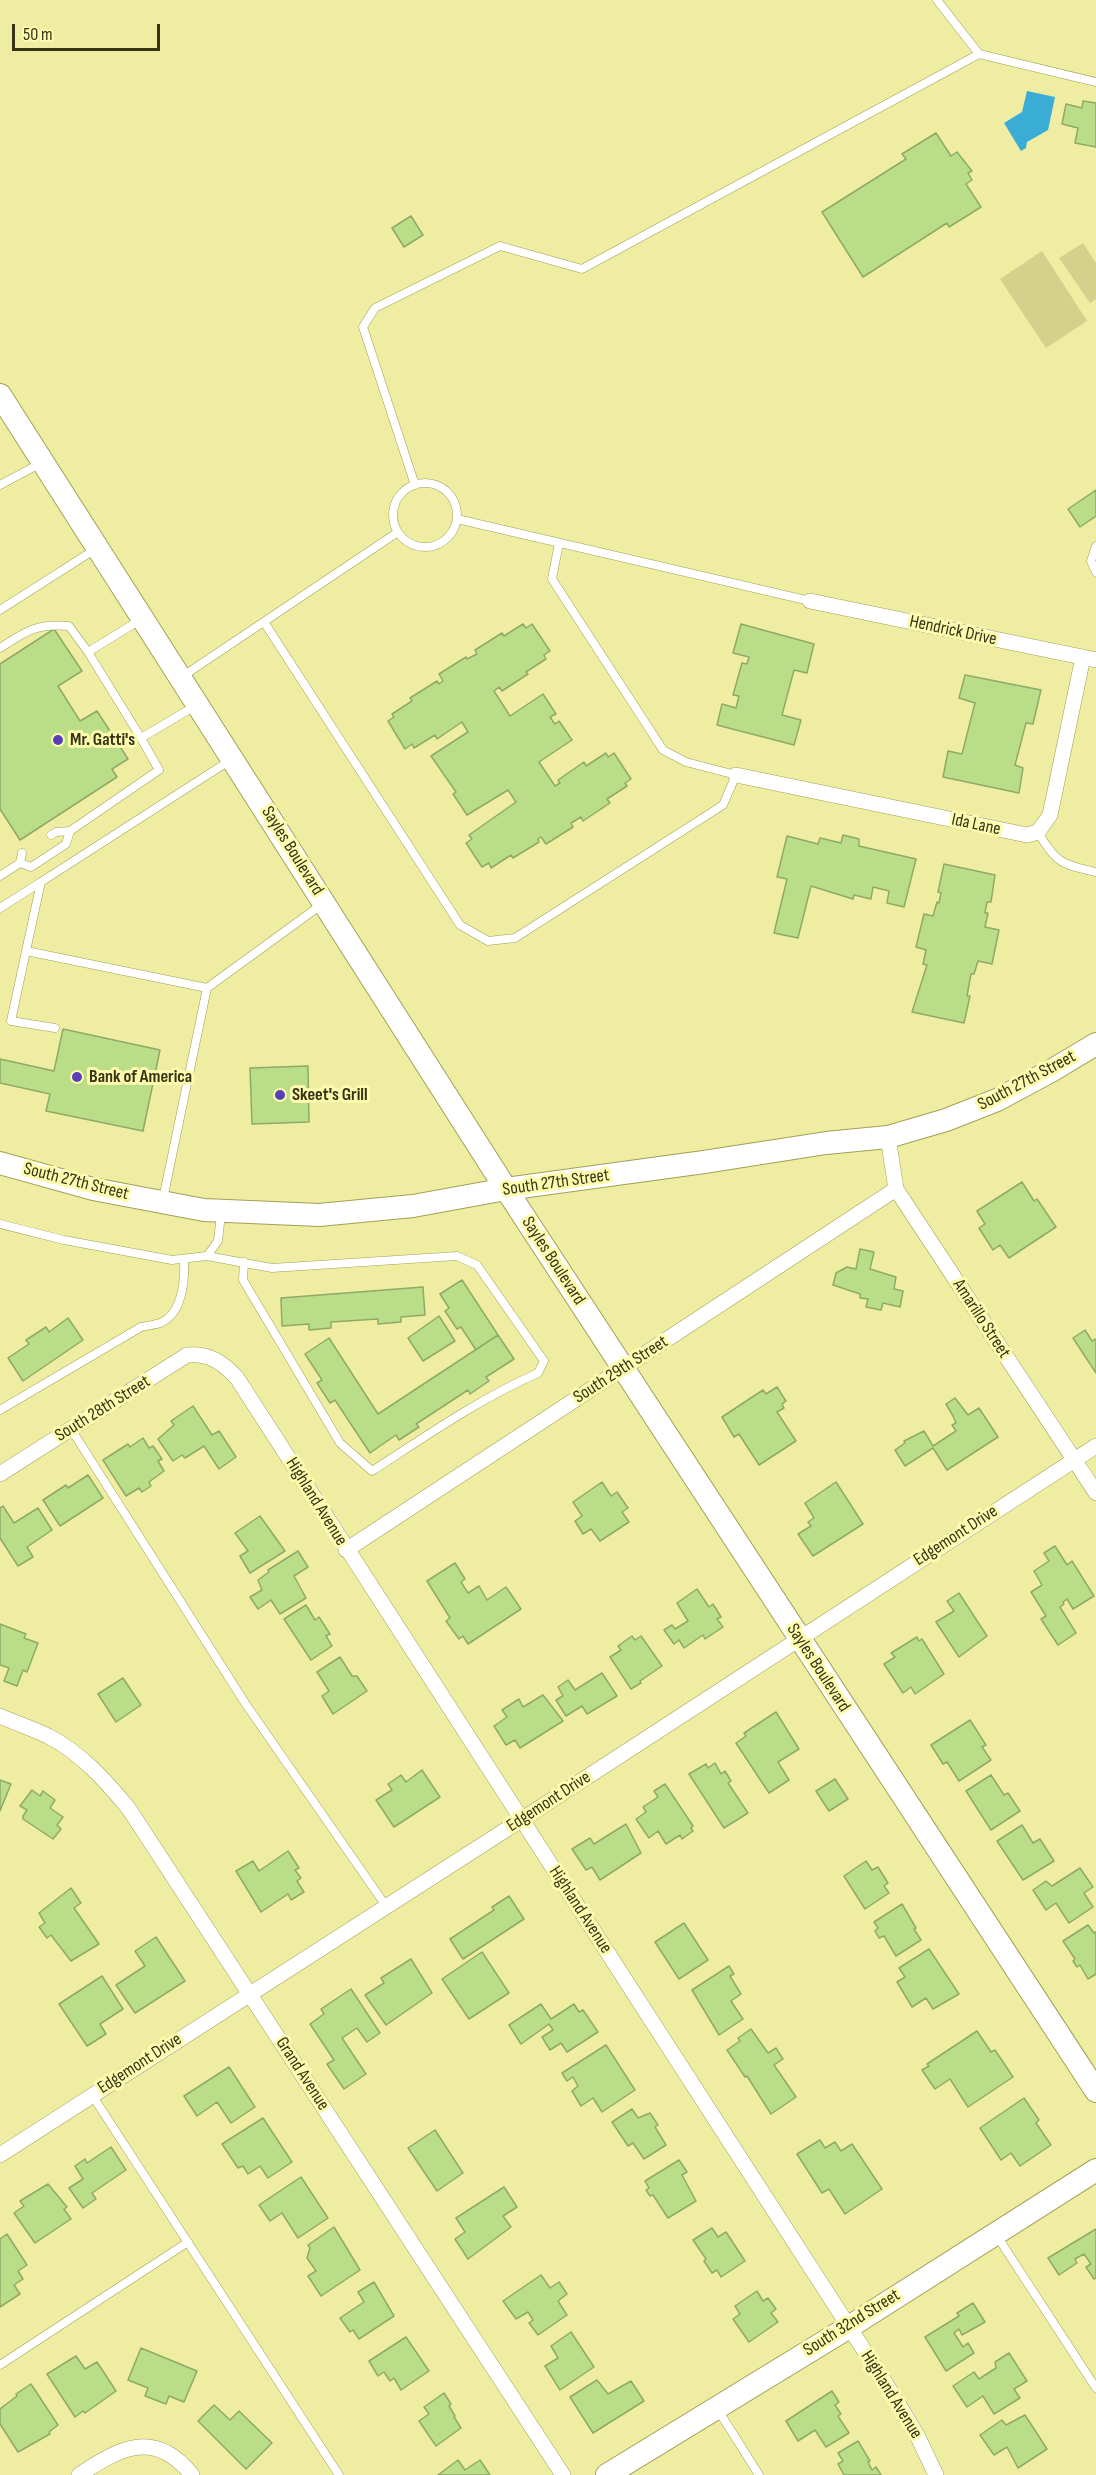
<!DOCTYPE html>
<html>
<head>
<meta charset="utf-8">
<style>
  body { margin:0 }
  #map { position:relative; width:1096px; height:2475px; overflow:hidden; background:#efeda1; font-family:"Sofia Sans Condensed",sans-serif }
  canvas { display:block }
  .scale { position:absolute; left:12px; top:24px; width:148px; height:27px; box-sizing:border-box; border:3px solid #363415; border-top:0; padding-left:8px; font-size:18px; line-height:21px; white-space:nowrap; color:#363415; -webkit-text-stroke:4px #fdfbae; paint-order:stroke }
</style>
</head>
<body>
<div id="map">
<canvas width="1096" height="2475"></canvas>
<div class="scale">50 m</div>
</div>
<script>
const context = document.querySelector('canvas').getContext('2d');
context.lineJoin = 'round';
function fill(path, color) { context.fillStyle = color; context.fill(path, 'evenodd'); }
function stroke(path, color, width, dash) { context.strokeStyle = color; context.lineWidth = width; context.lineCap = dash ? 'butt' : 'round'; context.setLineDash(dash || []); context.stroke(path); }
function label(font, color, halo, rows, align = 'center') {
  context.font = font + ' "Sofia Sans Condensed",sans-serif'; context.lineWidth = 6; context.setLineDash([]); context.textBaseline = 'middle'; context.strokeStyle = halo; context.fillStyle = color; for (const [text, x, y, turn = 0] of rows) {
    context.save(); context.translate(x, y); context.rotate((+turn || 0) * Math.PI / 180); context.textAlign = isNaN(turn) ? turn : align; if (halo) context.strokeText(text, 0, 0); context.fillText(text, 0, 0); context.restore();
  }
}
fill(new Path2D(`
  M1083,243L1096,263V299L1090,303L1059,258Z
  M1042,251L1087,321L1046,348L1000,279Z`), '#d3d18c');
fill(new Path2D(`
  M1027,91L1055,97L1048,130L1027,142L1026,148L1021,151L1004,123L1022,112Z`), '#39add6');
const building = new Path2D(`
  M1083,101L1096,103V147L1075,143L1078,128L1062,124L1066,104L1082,108Z
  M936,133L951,156L957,152L972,171L968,173L972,180L966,184L981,207L949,227L947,223L863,277L822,212L906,159L902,154Z
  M411,216L423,235L404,247L392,228Z
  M1096,490V516L1080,527L1068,509Z
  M523,624L526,628L532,624L550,651L544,655L546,659L526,672L528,674L502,691L499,687L494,691L510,716L543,694L556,714L550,717L555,724L559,721L572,740L539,762L555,786L560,783L558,780L584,762L586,766L606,753L608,757L614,753L631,779L625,783L627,786L607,799L610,803L583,821L581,817L571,823L573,827L546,844L541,837L538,839L539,842L513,858L511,855L491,868L489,863L482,867L466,843L472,839L469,835L516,802L508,790L467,815L453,794L456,792L431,756L468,732L462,722L437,739L435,735L414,748L412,744L405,749L388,721L394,717L392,714L412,701L410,698L437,681L439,684L443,681L439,674L466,657L467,659L477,654L475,650L502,633L504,636Z
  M741,624L814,644L807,673L794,670L782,715L801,720L794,745L717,725L722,704L736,708L739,696L733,695L742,663L747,664L749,657L733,653Z
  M54,629L82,671L58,686L80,721L97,711L128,759L112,769L117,777L20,840L0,809V664Z
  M965,675L1041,690L1033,724L1026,723L1015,765L1023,768L1019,793L943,777L948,751L962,754L975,703L959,698Z
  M843,835L859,839V846L916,859L904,907L887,903L889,891L873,887L871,899L854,895L853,899L811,886L798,938L774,933L787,879L777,877L787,836L818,844L820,838L841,843Z
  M944,864L995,875L991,902H987L985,913H988L985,927L999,930L992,964L978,961L974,974H971L967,996H970L964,1023L912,1012L927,965L923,964L926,950L916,947L924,914L933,916L937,902L939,903L941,893L938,892Z
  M63,1029L160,1050L143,1131L46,1111L50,1094L0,1083V1059L54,1071Z
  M308,1066L309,1122L252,1124L250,1068Z
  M1022,1182L1034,1201L1037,1199L1056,1227L1009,1258L1000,1245L993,1250L979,1228L985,1224L977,1211Z
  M860,1249L874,1252L870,1269L896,1277L894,1289L903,1291L900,1307L883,1303L881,1310L866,1307L868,1299L860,1298V1294L833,1285L836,1273L847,1267L856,1269Z
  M462,1280L498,1335L476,1350L461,1327L457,1329L445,1311L449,1308L440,1294Z
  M423,1287L425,1315L401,1317V1322L378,1324V1319L331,1322V1328L309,1330V1324L282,1326L281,1298Z
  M439,1316L455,1341L423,1361L408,1338Z
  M68,1318L83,1340L23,1381L8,1358L29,1344L26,1340L46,1327L49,1332Z
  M1085,1330L1092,1341L1096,1339V1373L1073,1338Z
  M498,1335L514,1359L486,1377L489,1381L470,1394L468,1390L416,1424L419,1427L399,1440L396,1435L370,1453L335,1400L330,1403L317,1383L322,1380L305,1354L329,1338L378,1414Z
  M777,1387L786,1401L782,1404L784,1408L777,1412L796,1441L759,1465L739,1434L734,1437L722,1417L763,1390L766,1394Z
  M955,1398L968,1415L979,1408L998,1437L947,1470L933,1448L905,1466L895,1450L905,1443L904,1441L924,1431L933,1446L956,1431L952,1425L956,1423L953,1416L946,1404Z
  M193,1406L212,1435L219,1431L236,1457L219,1469L204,1446L185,1458L182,1455L173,1461L158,1439L174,1425L171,1421Z
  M143,1438L149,1448L153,1446L162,1459L158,1461L164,1471L149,1482L151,1486L142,1492L139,1488L126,1496L103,1460L128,1444L130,1447Z
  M88,1475L103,1498L60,1526L43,1500L66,1485L68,1488Z
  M602,1482L611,1496L617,1492L628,1508L622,1512L629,1522L600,1541L591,1529L583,1534L575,1521L582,1516L573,1502Z
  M836,1482L863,1524L813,1556L798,1534L811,1526L808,1522L814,1518L805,1503Z
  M3,1506L14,1523L38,1508L52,1530L27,1547L33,1557L18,1566L0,1538V1508Z
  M260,1516L285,1551L250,1573L240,1556L248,1551L235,1533Z
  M1055,1546L1067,1565L1072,1561L1094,1596L1073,1609L1067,1599L1063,1602L1064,1604L1060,1607L1076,1633L1058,1645L1041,1619L1046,1616L1031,1592L1042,1585L1034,1571L1049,1561L1044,1553Z
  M298,1551L308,1567L294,1576L306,1598L280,1614L271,1600L258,1609L250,1597L262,1590L258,1580L269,1572L268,1570Z
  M455,1563L465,1579L461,1582L468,1593L479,1586L487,1600L506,1587L521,1609L468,1644L463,1636L459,1639L446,1621L450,1618L427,1581Z
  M697,1589L709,1607L713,1604L721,1617L717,1619L723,1627L705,1639L703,1635L684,1648L679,1640L674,1644L664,1630L672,1625L675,1629L688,1621L677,1603Z
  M959,1593L987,1636L959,1657L936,1622L954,1611L947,1601Z
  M306,1605L315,1620L319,1617L330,1634L326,1636L332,1646L311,1660L284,1619Z
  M0,1624L26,1634L24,1638L38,1643L27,1672L23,1670L17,1686L4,1681L9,1668L0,1665Z
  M632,1636L635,1640L641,1636L662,1666L640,1681L641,1683L631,1689L610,1657L621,1650L618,1646Z
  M917,1637L919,1641L922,1639L944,1674L915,1694L911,1687L903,1693L884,1664L895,1657L891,1653Z
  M340,1657L352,1676H357L367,1691L333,1714L322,1696L329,1691L317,1672Z
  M602,1673L617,1696L587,1714L582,1706L566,1716L556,1700L563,1696L558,1687L568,1680L575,1690Z
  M123,1678L141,1705L116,1722L98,1694Z
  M543,1695L563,1721L520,1748L515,1740L506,1745L494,1726L507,1717L502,1710L519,1699L523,1707Z
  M776,1712L799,1749L778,1762L789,1780L769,1793L736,1743L746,1736L744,1733Z
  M970,1720L986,1745L982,1747L991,1760L959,1781L947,1762L943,1764L931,1745Z
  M715,1763L721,1774L725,1771L731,1781L728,1783L748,1813L724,1828L689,1774L706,1764L708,1768Z
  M422,1770L440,1797L394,1827L376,1800L392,1790L388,1784L401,1775L406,1782Z
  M991,1775L1004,1795L1008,1793L1020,1811L991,1830L966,1791Z
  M835,1779L848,1799L829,1811L816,1791Z
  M0,1780L11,1784L0,1811Z
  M665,1784L693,1826L691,1828L693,1831L682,1839L680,1835L666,1844L658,1831L649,1838L636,1819L646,1812L643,1807L658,1797L654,1791Z
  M32,1790L40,1796L43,1791L55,1800L50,1808L63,1817L57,1825L61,1829L53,1839L23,1819V1816L27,1810L20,1806Z
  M626,1824L641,1853L600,1880L592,1867L586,1870L572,1849L590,1838L594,1844Z
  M1022,1825L1033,1843L1040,1839L1054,1861L1023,1880L997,1841Z
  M288,1851L299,1868L295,1870L301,1878L297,1881L304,1892L291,1900L288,1894L261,1912L236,1871L253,1861L259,1871Z
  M866,1861L872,1870L878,1867L888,1883L884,1886L889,1893L865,1909L844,1876Z
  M1080,1868L1093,1887L1084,1893L1093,1907L1069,1923L1056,1903L1046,1910L1033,1890L1046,1881L1052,1886Z
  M71,1888L81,1903L74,1908L99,1944L71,1961L51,1935L47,1938L39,1927L45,1923L39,1913Z
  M509,1896L524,1919L463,1959L450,1939L494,1910L492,1907Z
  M902,1904L916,1928L914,1929L921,1940L896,1956L884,1936L879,1938L875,1931L878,1928L874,1922Z
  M684,1923L708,1960L679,1979L655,1942Z
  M1088,1925L1094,1933L1096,1932V1974L1088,1979L1080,1965L1077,1967L1073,1961L1075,1959L1063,1941Z
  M156,1937L185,1981L135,2013L116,1985L145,1966L135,1951Z
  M929,1949L959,1994L933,2009L926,1998L912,2007L897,1982L905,1977L899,1968Z
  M482,1952L509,1993L469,2019L442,1979Z
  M411,1959L432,1993L386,2025L365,1995L384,1983L381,1978Z
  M729,1966L734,1974L730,1976L741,1994L731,2001L743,2019L719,2035L692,1990Z
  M102,1976L123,2009L100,2024L106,2034L87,2046L59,2004Z
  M351,1989L380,2033L367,2042L357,2028L342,2038L366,2074L344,2089L327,2064L334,2060L310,2024L324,2014L321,2009Z
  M541,2004L551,2019L574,2004L579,2012L583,2010L598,2032L567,2052L561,2043L550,2050L542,2037L553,2030L549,2024L521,2044L509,2025Z
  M751,2029L768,2053L776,2048L783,2059L774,2065L796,2097L771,2114L747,2076L745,2077L727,2050L740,2041L738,2038Z
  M977,2031L991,2052L995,2050L1013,2077L968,2107L950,2079L935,2089L922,2070L929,2066L927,2064Z
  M606,2045L635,2090L602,2112L593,2098L581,2106L572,2091L578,2086L573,2077L567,2081L562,2073Z
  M229,2067L255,2107L231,2123L217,2102L197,2116L184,2096Z
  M1024,2098L1039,2120L1036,2123L1051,2145L1020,2166L1011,2153L1001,2160L980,2128Z
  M632,2109L638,2118L650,2113L658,2125L655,2127L666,2145L644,2159L633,2143L628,2146L612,2122Z
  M263,2118L292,2162L268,2178L260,2166L248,2174L243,2166L238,2168L222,2144Z
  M435,2130L463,2173L437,2191L408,2148Z
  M820,2140L825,2148L835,2142L841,2151L852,2144L882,2189L845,2214L829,2189L822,2193L797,2154Z
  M111,2147L126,2170L92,2193L96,2199L83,2208L69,2188L83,2179L75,2166L85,2159L87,2163Z
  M679,2160L687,2172L682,2175L696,2201L668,2218L653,2195L650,2196L646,2190L649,2188L645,2181Z
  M301,2177L328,2218L298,2238L282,2213L270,2221L259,2205Z
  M48,2184L67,2207L64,2209L71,2219L35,2243L14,2213L24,2206L20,2201Z
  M504,2187L517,2207L503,2216L511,2227L468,2259L455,2239L465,2232L456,2218Z
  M334,2227L360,2270L321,2296L308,2276L316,2271L307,2258L310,2248L308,2245Z
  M712,2228L718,2237L726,2232L745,2261L721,2277L717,2270L712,2273L704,2261L706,2259L693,2240Z
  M1096,2229V2278L1094,2279L1086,2267L1091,2264L1084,2254L1075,2259L1077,2263L1059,2275L1048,2258Z
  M7,2234L27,2265L18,2271L23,2279L14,2285L20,2294L0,2307V2239Z
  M541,2275L550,2288L559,2282L567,2294L558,2301L567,2315L538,2335L529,2323L533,2320L528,2312L516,2319L503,2301Z
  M374,2282L394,2316L359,2339L353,2330L350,2332L340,2318L364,2302L358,2292Z
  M757,2291L763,2301L768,2298L776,2309L771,2313L778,2322L749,2342L733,2319L740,2314L735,2306Z
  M973,2303L985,2322L962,2335L959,2329L954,2333L963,2347L968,2343L974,2353L946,2371L925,2337L959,2316L957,2313Z
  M571,2332L594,2367L560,2390L545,2366L558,2358L551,2346Z
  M406,2337L429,2371L401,2390L394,2378L390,2381L384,2372L378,2376L369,2361Z
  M141,2348L197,2371L184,2402L169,2396L166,2404L145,2396L148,2388L128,2380Z
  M1009,2353L1027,2381L1014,2389L1020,2398L994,2414L983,2396L967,2407L953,2386L974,2372L979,2379L996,2368L995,2362Z
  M76,2356L85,2369L97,2362L116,2391L85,2413L83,2411L75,2417L47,2374Z
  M597,2380L608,2394L631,2381L644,2401L593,2433L570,2397Z
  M31,2384L58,2425L49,2432L50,2434L18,2452L0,2424V2409L17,2396L16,2394Z
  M832,2391L839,2402L835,2405L841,2414L838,2416L849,2433L826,2447L815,2430L798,2441L786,2421Z
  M444,2393L451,2404L449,2406L455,2416L454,2417L461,2428L436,2446L419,2421L429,2414L424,2407Z
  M214,2405L230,2420L239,2411L272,2443L246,2469L198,2421Z
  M1025,2415L1047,2449L1018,2468L1007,2447L994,2455L980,2435L1002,2420L1006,2425Z
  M858,2441L870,2461L868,2462L872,2470L876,2467L881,2475H844L838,2464L843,2461L838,2453Z
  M458,2460L465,2470L480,2460L490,2475H438Z`);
fill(building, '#badd88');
stroke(building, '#8faa67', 1.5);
const lane = new Path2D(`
  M937,0L979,54
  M393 515a32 32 0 1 1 64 0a32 32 0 1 1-64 0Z
  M0,485L41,463
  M415,485L363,327L375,308L500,246L582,269L979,54L1096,82
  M457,519L810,601
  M1096,546L1091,561L1096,572
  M0,610L94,550
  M140,620L88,652L141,738L195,706
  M264,622L460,925L488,941L515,938L723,805L736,775L686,762L663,750L552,579L559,543
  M0,648C26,631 37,623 69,626L88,652
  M183,676L398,532
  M1038,832C1055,862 1062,865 1096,872
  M51,835L56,832L70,831
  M20,863L22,853
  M0,876L20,863L31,867L66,844L70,831L159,770L141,738
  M0,908L41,882
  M26,951L11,1021L55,1028
  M207,988L26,951L41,882L229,761
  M163,1199L207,988L321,905
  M0,1224L64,1240L172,1260L207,1256L218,1241L221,1214
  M207,1256L272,1268L457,1256L477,1265L544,1361L538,1373C479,1399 426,1436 372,1471L340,1443L243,1280L244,1262
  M0,1410L141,1327C147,1326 154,1325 160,1323C183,1314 185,1279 184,1259
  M71,1429L245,1703L386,1906
  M92,2095L339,2475
  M997,2236L1096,2388
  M0,2365L188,2242
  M718,2410L759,2475`);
const street = new Path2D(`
  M810,601L1096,660
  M736,775L1027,835L1038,832L1050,815L1083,657
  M888,1137L896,1189L1096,1493
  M0,1474L187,1355C209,1353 222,1362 237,1378L893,2395L917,2435L936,2475
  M346,1550L896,1189
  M0,1716C16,1723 33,1729 48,1736C81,1753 106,1781 129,1809L563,2475
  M0,2155L521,1820L1096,1446
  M79,2475C121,2447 155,2429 192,2475`);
const secondary = new Path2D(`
  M0,395L506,1189L1096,2091
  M0,1163L93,1189L204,1210L319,1215L413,1206L506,1189L704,1162L826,1143L888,1137L946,1120L997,1100L1051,1071L1096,1044
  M607,2475L849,2327L1096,2170`);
stroke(lane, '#a2a056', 9);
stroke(street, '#a2a056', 16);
stroke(secondary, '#a2a056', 24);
stroke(lane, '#fff', 8);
stroke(street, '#fff', 15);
stroke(secondary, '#fff', 22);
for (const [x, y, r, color] of [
  [58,740,6,"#583fb7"],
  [77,1077,6,"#583fb7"],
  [280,1095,6,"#583fb7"]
]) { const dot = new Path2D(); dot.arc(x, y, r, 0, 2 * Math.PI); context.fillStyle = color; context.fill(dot); stroke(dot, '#fdfbae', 2); }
label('18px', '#363415', '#fdfbae', [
  ["Hendrick Drive",953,631,12],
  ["Ida Lane",976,825,12],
  ["Sayles Boulevard",292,851,58],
  ["South 27th Street",1027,1081,-28],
  ["South 27th Street",76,1182,14],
  ["South 27th Street",556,1183,-8],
  ["Sayles Boulevard",553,1261,57],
  ["Amarillo Street",981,1319,57],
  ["South 29th Street",621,1370,-33],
  ["South 28th Street",103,1409,-32],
  ["Highland Avenue",316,1502,58],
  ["Edgemont Drive",956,1536,-33],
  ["Sayles Boulevard",818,1668,57],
  ["Edgemont Drive",549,1802,-33],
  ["Highland Avenue",580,1910,57],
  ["Edgemont Drive",140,2064,-33],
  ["Grand Avenue",302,2074,57],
  ["South 32nd Street",852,2323,-32],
  ["Highland Avenue",891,2395,58]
]);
label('bold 18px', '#363415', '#fdfbae', [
  ["Mr. Gatti's",70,740],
  ["Bank of America",89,1077],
  ["Skeet's Grill",292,1095]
], 'left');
</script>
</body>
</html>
